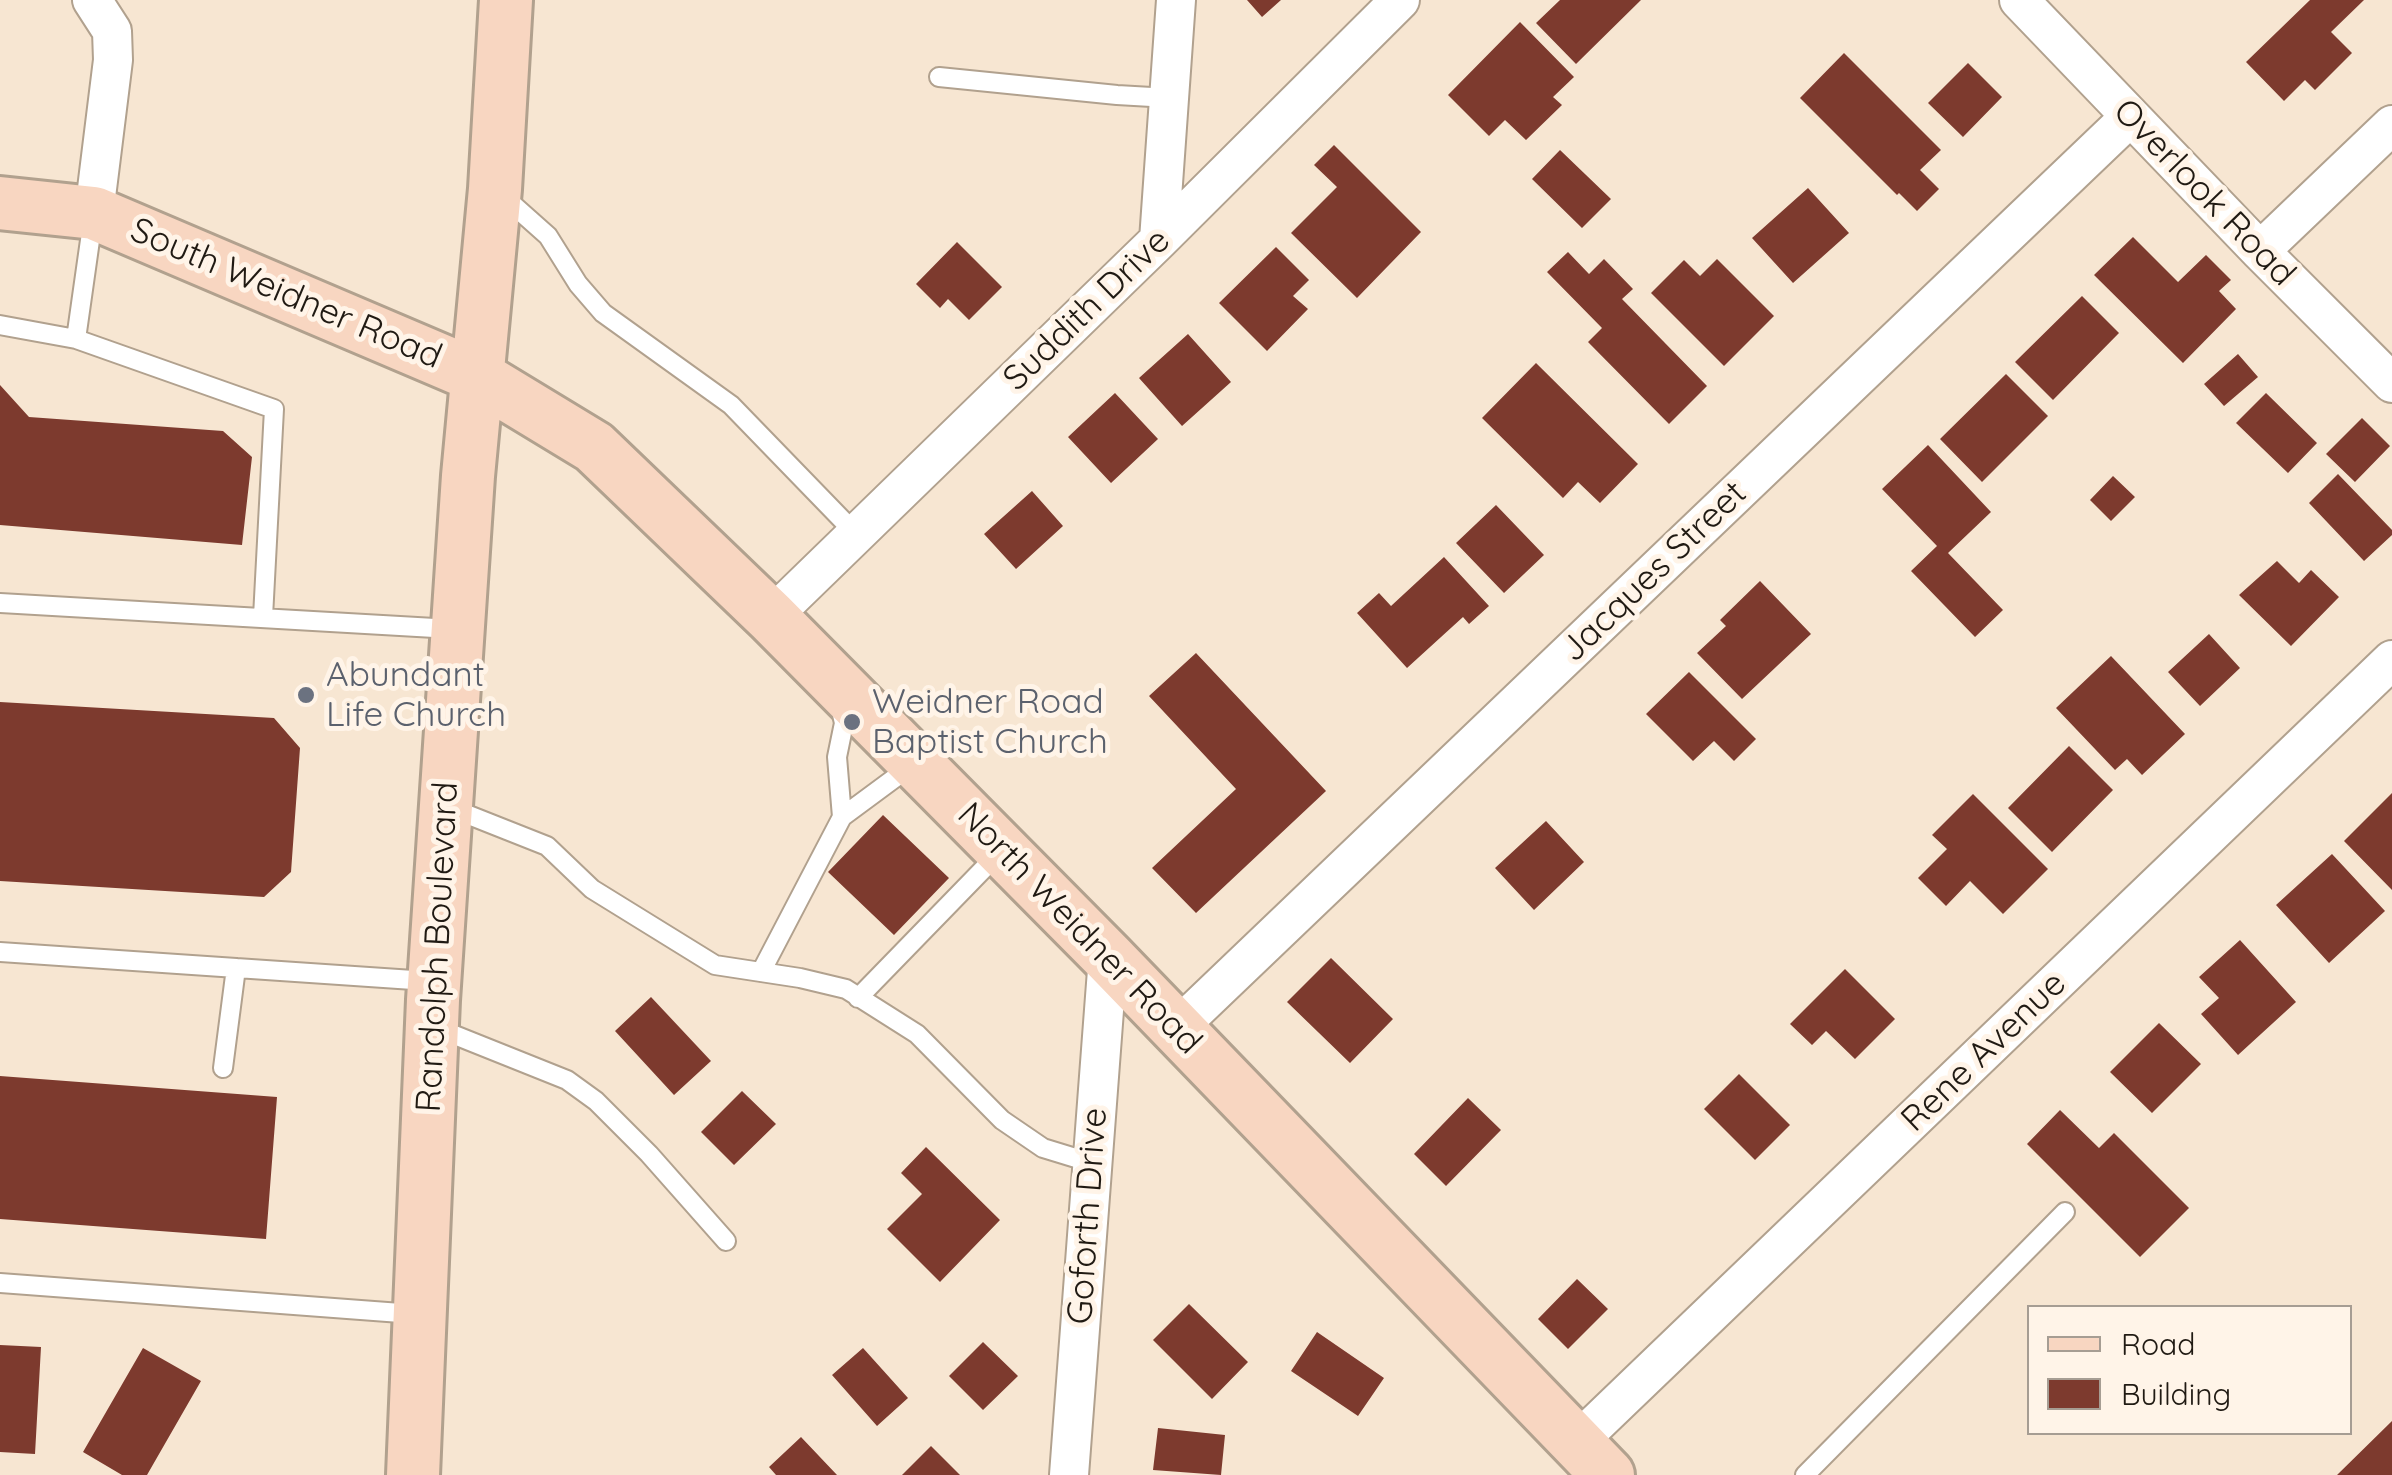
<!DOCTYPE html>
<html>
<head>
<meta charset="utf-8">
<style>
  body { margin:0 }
  #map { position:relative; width:2392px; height:1475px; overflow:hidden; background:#f7e6d2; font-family:Quicksand,sans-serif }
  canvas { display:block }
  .legend { position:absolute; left:2027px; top:1305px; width:325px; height:130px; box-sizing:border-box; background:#fff4e8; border:2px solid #a69d93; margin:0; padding:12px 18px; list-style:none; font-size:30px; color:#201a13 }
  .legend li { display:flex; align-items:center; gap:20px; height:50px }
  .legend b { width:50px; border:2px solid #a69d93 }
</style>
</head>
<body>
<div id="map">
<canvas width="2392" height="1475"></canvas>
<ul class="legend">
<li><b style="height:12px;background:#f8d6c1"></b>Road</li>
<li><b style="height:28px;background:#7d3a2e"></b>Building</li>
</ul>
</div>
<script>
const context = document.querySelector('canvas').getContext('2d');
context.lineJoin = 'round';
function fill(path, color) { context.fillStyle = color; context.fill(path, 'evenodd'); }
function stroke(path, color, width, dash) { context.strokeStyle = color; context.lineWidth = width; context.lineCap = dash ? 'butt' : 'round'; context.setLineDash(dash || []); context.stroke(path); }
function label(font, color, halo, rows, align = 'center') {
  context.font = font + ' Quicksand,sans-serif'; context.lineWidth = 10; context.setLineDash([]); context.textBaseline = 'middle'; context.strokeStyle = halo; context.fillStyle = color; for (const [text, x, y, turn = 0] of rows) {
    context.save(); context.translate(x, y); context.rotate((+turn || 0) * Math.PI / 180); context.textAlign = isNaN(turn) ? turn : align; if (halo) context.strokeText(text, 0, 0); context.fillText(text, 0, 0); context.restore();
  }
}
fill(new Path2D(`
  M1247,0H1281L1262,17Z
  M1560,0H1641L1576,64L1536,23Z
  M2310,0H2364L2331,32L2352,53L2315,90L2305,80L2284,101L2246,62Z
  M1520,22L1574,77L1553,97L1562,105L1526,140L1505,120L1489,136L1448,95Z
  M1844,53L1941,150L1920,170L1939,189L1917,211L1899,193L1897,195L1800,98Z
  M1968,63L2002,97L1963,137L1928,103Z
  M1334,145L1421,232L1357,298L1291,233L1337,187L1314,165Z
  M1560,150L1611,199L1582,228L1532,179Z
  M1808,188L1849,233L1793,283L1752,238Z
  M2133,237L2178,282L2206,255L2231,280L2219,291L2236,309L2183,363L2094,275Z
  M957,242L1002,287L969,320L948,299L940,308L916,284Z
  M1276,247L1309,280L1293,296L1308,309L1267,351L1219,303Z
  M1568,252L1589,274L1604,259L1633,289L1622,299L1707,386L1669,424L1588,342L1602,328L1547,272Z
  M1717,259L1774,316L1724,366L1651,293L1684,260L1700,276Z
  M2082,296L2119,333L2053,400L2015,362Z
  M1188,334L1231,382L1182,426L1139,378Z
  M2238,354L2258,377L2224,406L2204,384Z
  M1536,363L1638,464L1600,503L1578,482L1563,498L1482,418Z
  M2006,374L2048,416L1982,482L1940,439Z
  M0,385L29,417L223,431L252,457L242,545L0,525Z
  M1115,393L1158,439L1111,483L1068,437Z
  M2266,393L2317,443L2288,473L2236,423Z
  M2362,418L2390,446L2355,482L2326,454Z
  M1928,445L1991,512L1948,553L2003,610L1975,637L1911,571L1937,546L1882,489Z
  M2338,474L2392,530V535L2364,561L2309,503Z
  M2113,476L2135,497L2111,521L2090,500Z
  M1032,491L1063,526L1016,569L984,534Z
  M1496,505L1544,555L1504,593L1456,543Z
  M1444,557L1489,606L1469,624L1463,617L1407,668L1357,613L1379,593L1391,606Z
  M2277,561L2299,583L2311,570L2339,597L2291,646L2239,595Z
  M1760,581L1811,634L1742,699L1697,653L1726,626L1720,620Z
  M2209,634L2240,668L2200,706L2168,672Z
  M1196,653L1326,791L1196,913L1152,868L1236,789L1149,696Z
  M2111,656L2185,734L2142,775L2127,759L2115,770L2056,708Z
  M1689,672L1756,739L1734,761L1714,741L1693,761L1646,714Z
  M0,702L274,718L300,748L291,872L264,897L0,881Z
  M2069,746L2113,790L2052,852L2008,808Z
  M2392,793V890L2344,841Z
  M1973,794L2048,869L2003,914L1970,881L1946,906L1918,878L1947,849L1932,835Z
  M883,815L949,878L894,935L828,872Z
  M1546,821L1584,862L1534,910L1495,868Z
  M2332,854L2385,911L2329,963L2276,905Z
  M2240,940L2296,1002L2238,1055L2201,1014L2219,998L2199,977Z
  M1331,958L1393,1019L1350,1063L1287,1002Z
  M1845,969L1895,1019L1855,1059L1826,1031L1812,1045L1790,1024Z
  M651,997L711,1061L674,1095L615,1031Z
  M2159,1023L2201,1064L2152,1113L2110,1072Z
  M1739,1074L1790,1125L1755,1160L1704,1109Z
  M0,1076L277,1097L266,1239L0,1219Z
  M742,1091L776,1124L734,1165L701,1132Z
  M1468,1098L1501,1130L1446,1186L1414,1154Z
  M2060,1110L2099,1148L2114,1133L2189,1208L2140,1257L2027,1144Z
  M926,1147L1000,1220L940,1282L887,1229L922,1194L901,1173Z
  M1577,1279L1608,1309L1568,1349L1538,1319Z
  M1189,1304L1248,1362L1212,1399L1153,1340Z
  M1317,1332L1384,1378L1358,1416L1291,1371Z
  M983,1342L1018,1376L983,1410L949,1376Z
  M0,1345L41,1347L35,1454L0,1452Z
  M143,1348L201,1381L147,1475H122L83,1452Z
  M863,1348L908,1398L877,1426L832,1375Z
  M2392,1421V1475H2337Z
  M1158,1428L1225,1435L1221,1475L1153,1470Z
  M801,1437L837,1475H776L769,1467Z
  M931,1446L960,1475H902Z`), '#7d3a2e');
const lane = new Path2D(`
  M939,77L1117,95L1169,98
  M503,196L548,236L578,284L603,313L731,405L856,534
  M0,325L76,339L274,409L263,617
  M76,339L93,219
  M0,603L452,629
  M451,808L547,846L592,889L715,965L800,978L846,989L917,1034L1002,1120L1043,1148L1092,1163
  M842,817L911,766
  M0,952L428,981
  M761,972L842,817L837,757L844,723L840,706
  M858,998L998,854
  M437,1028L567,1080L596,1101L649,1154L726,1241
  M223,1068L236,968
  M0,1283L414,1314
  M1805,1475L2065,1212`);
const street = new Path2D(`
  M92,0L112,31L113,60L94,213
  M2019,0L2260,251L2392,383
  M1159,240L1176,0
  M2260,251L2392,125
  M771,617L1159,240L1400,0
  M1177,1028L2130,117
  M1576,1443L2392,660
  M1069,1475L1108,957`);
const secondary = new Path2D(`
  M0,203L94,213L477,376L594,447L771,617L1108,957L1608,1475
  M413,1475L433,1000L468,476L495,189L506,0`);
stroke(lane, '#b1a18e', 22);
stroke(street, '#b1a18e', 42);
stroke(secondary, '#b1a18e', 58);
stroke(lane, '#fff', 18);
stroke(street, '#fff', 38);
stroke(secondary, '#f8d6c1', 52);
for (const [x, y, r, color] of [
  [306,695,10,"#6b7280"],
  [852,722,10,"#6b7280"]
]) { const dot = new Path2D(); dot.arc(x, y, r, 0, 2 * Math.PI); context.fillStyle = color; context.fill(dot); stroke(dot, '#fff4e8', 4); }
label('35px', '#201a13', '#fff4e8', [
  ["Overlook Road",2204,193,46],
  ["South Weidner Road",286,294,23],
  ["Suddith Drive",1087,310,-44],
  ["Jacques Street",1654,572,-44],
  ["North Weidner Road",1079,929,46],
  ["Randolph Boulevard",438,947,-87],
  ["Rene Avenue",1984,1052,-44],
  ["Goforth Drive",1088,1216,-86]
]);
label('35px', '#5b616d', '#fff4e8', [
  ["Abundant",326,675],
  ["Life Church",326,715],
  ["Weidner Road",872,702],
  ["Baptist Church",872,742]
], 'left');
</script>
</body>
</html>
